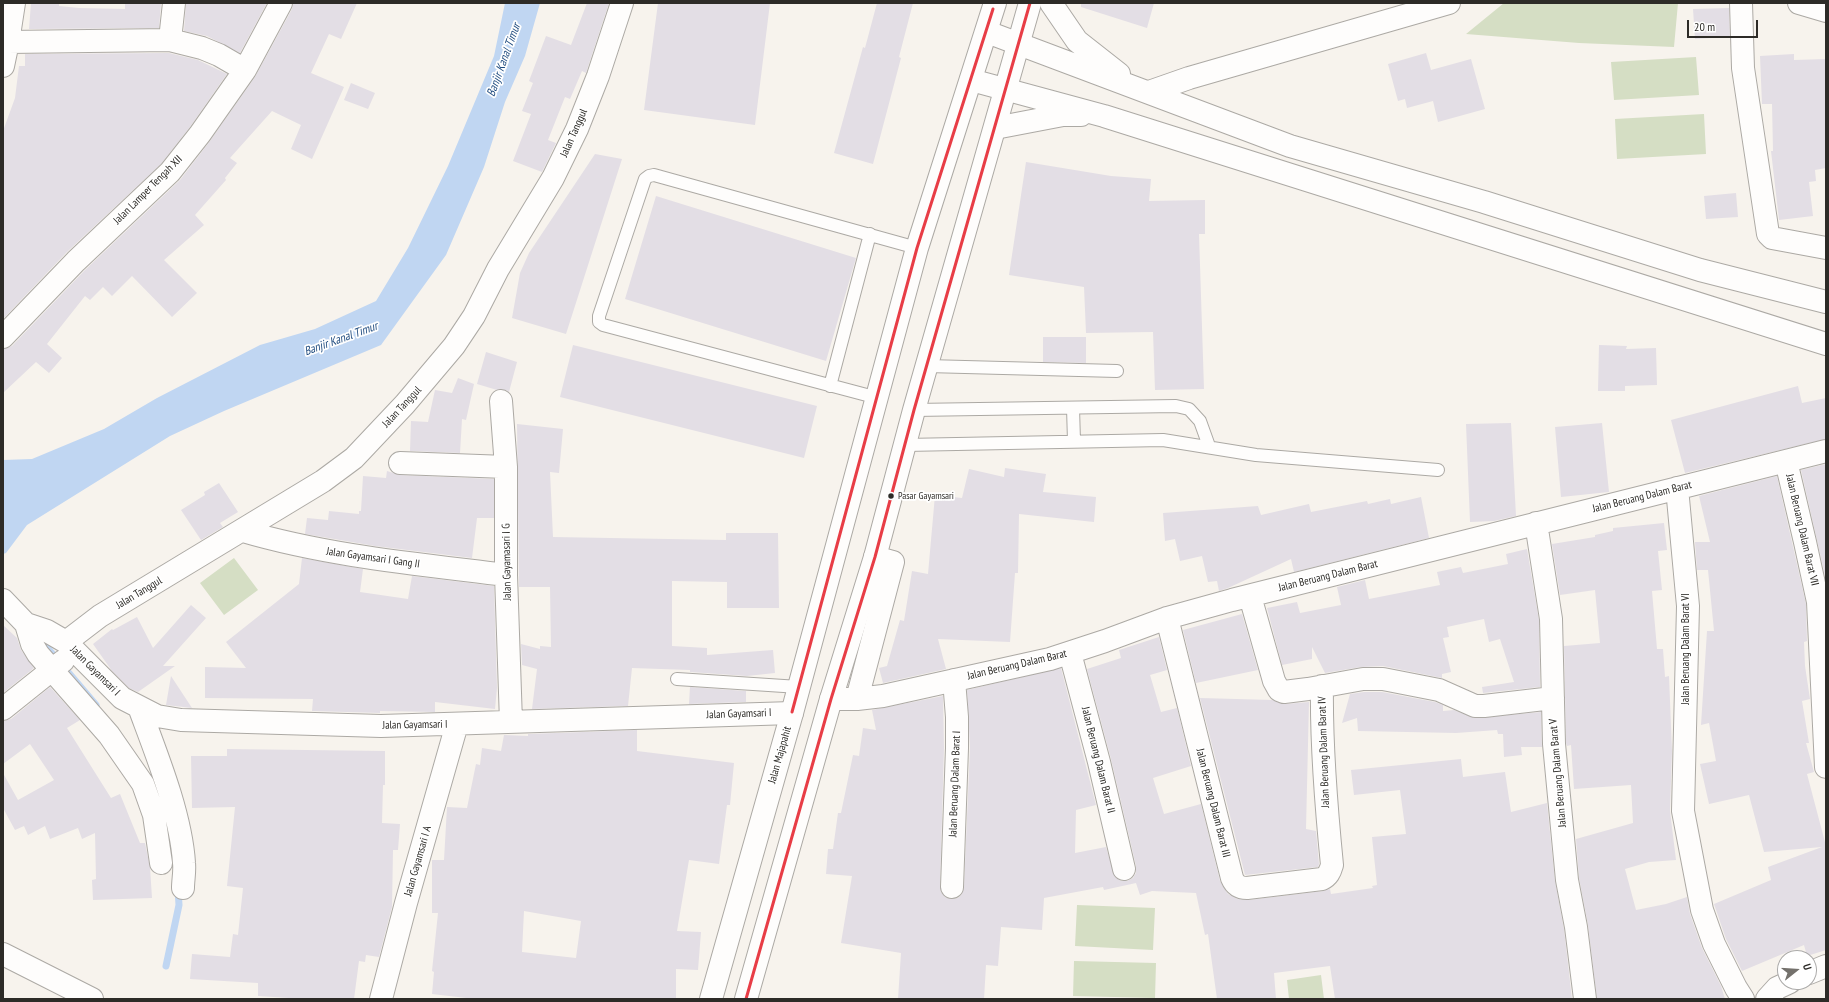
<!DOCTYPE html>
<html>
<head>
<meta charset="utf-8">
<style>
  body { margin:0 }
  #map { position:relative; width:1829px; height:1002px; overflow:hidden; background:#f7f3ed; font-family:"PT Sans Narrow",sans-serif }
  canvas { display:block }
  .frame { position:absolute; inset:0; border:4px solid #2d2b27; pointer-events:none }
  .north { position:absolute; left:1777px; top:950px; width:40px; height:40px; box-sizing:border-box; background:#fff; border:1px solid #abaaa9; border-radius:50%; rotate:73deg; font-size:11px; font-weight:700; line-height:16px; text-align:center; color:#2d2b27 }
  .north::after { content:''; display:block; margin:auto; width:14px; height:18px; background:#74716c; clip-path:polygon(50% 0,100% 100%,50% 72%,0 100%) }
  .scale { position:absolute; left:1687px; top:20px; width:71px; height:18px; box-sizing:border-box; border:2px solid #2d2b27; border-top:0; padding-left:5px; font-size:12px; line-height:14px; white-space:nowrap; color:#2d2b27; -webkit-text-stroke:3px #fff; paint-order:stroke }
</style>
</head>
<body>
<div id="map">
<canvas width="1829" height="1002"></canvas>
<div class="frame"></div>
<div class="north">U</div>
<div class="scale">20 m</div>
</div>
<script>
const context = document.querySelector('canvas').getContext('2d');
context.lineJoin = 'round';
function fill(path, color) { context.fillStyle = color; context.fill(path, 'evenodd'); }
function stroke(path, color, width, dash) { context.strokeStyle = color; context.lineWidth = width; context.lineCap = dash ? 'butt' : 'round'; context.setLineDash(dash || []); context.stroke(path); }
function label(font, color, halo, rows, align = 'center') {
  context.font = font + ' "PT Sans Narrow",sans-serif'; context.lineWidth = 3.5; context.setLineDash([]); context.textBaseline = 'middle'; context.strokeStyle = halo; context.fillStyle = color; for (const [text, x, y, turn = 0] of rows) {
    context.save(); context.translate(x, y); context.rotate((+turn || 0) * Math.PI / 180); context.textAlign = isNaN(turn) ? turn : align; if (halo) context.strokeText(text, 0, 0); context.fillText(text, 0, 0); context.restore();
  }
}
fill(new Path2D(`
  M1504,3H1678L1674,47L1579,43L1466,34Z
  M1696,57L1699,95L1614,100L1611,62Z
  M1704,114L1706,154L1617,159L1615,119Z
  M234,558L258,590L224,615L200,583Z
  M1077,905L1155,908L1153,950L1075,946Z
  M1074,961L1156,963L1155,998L1073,996Z
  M1321,975L1324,999H1289L1287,980Z`), '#d5dec4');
fill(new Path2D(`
  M505,3H540L525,56L505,102L484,167L446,255L381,345L224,411L170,436L27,525L6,553L3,554V460L32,459L104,429L157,398L260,345L315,329L376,301L408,248L448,166L494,56Z`), '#c0d6f2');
stroke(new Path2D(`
  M39,638L96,705
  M166,966L179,905L178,889`), '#c0d6f2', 7);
fill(new Path2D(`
  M31,3L59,4V6L79,8L125,9V3H161L159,28L29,29Z
  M186,3H267L240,53L207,36L184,31Z
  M293,3H357L341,39L329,34L311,73L344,87L312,159L291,149L301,125L272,111L230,158L237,163L225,178L226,180L195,215L204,225L164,260L197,293L172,317L132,276L112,296L103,287L90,300L85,296L47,344L62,358L49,373L36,362L3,393V349L12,346L85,270L180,180L210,141L255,77L292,9Z
  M587,3H609L586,73L582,71L570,99L565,97L548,140L556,143L542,172L513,161L531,114L522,111L533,83L529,81L546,36L571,45Z
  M658,3H770L755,125L644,110Z
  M877,3H913L899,57L901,58L873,164L834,153L863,47L865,48Z
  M1081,3H1154L1147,28L1081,7Z
  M1729,8L1730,37L1695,39L1693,9Z
  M169,53L198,60L227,74L190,127L161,164L67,252L3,319V131L15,98L19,66H25V54Z
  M1426,53L1431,70L1471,59L1485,109L1438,122L1433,101L1407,108L1405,99L1398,101L1388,64Z
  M1794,54V60L1826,59V168L1815,170L1816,181L1809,182L1813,216L1779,220L1771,151H1773L1772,104H1762L1760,56Z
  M351,83L375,93L368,109L344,100Z
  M595,154L622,159L566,334L512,318L520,273L529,253Z
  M1026,162L1111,176L1151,179L1149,201L1205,200V234H1199L1204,389L1155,390L1153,332L1086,333L1084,287L1009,275Z
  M1736,193L1738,217L1706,219L1704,196Z
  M656,196L856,258L826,361L625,299Z
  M1043,337H1086V363L1043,362Z
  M573,345L817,406L804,458L560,397Z
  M1599,345L1627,346L1626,349L1656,348L1657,385L1625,386V391H1598Z
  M486,352L517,362L509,392L506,390H497L477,384Z
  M458,378L474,384L466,420L462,419L460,453L410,451L411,421L428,422L435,390L452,393Z
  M1798,386L1802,403L1826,398V439L1685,473L1671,420Z
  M1511,423L1516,516L1494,521L1470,522L1466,424Z
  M1602,423L1609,492L1561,497L1555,427Z
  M517,424L563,429L559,473L550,472L553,537L726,540V533H778L779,608H727V582L672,581V646L707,648V655L773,650L775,673L747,676L690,672V670L632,668L628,706L532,709L537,669L522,665L521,644L540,649V646L551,647L550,587H519Z
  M1826,464V580L1801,470Z
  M1005,468L1046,474L1043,492L1096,497L1094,522L1019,514L1018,573H1015L1010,642L938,639L946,669L883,683L879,668L887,666L900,620L904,621L912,571L928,574L935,495L962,498L969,469L1004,477Z
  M387,471L400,475L494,479V518H477L472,558L375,546L305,534L307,518L328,520L329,511L359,514V511H361L363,476L386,478Z
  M1777,476L1806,604L1807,641L1804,642L1805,666L1810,699L1802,701L1809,743H1806L1814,772L1807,774L1826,846V950L1807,956L1804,945L1742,971L1726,939L1714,904L1771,880L1768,867L1822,847L1764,852L1749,795L1709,804L1700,764L1716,761L1709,723L1701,725L1707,631H1714L1708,570H1697L1695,542H1710L1699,496Z
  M219,483L238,512L220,523L223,527L201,540L181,510L205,495L204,492Z
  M1421,497L1429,538L1294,572L1291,559L1228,588L1219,591L1217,581L1208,582L1202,556L1180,561L1175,539L1165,541L1163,513L1258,506L1261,515L1309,504L1311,512L1367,501L1368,504L1390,499L1391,504Z
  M1664,523L1667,550L1658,551L1662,590L1652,591L1657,649H1663L1665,677L1669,676L1672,751L1670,811L1676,860L1649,862L1625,869L1636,910L1666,904L1687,897L1690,914L1702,948L1721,986L1725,999H1597L1588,925L1579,878L1576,839L1633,823L1631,785L1574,789L1571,745L1567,746L1566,743L1564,646L1600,643L1595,590L1560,595L1552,544L1595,537V535L1613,531V528Z
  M1527,549L1539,620L1540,687L1483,693L1482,687L1514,682L1500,639L1489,642L1484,619L1447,627L1449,637L1443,638L1451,672L1442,674V678L1383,666L1361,667L1325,673L1312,647V659L1282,665L1267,608L1297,602L1300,613L1341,605L1337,587L1365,580L1369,599L1440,585L1437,572L1461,567L1463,573L1508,564L1506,554Z
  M302,558L363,569L360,592L408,599L412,576L494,586L497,688L495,709L435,702V712L380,711V713L312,711L313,699L205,698V667L246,668L226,642L299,584Z
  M191,605L206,618L163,666H175L138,692L129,688L112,671L93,644L112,629L113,630L137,617L153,648Z
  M1242,614L1258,670L1196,683L1183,630Z
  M3,625L17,638L21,650L34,668L3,693Z
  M1159,637L1167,670L1150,675L1161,712L1177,708L1191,766L1153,778L1164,814L1201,804L1220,881L1228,894L1238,899L1248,900L1323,891L1330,889L1331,894L1373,888L1372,886L1377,885L1372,837L1406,834L1400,790L1354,795L1351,770L1461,759L1463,777L1505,772L1511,812L1547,803L1555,881L1564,929L1572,999H1335L1330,966L1274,973L1276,999H1217L1208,934L1205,935L1196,893L1152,891L1140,895L1136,883L1104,890L1103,887L1044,898L1042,930L1001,927L998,966L986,965L984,999H898L901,953L841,943L852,876L826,874L828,849H833L838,813H841L853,755L859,756L863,728L876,730L872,710L943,696L944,748L940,887L941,892L945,897L952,899L958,898L962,894L964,887L970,748L967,690L1061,668L1096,805L1076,810L1075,853L1106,847L1115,877L1121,881H1127L1133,878L1136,873V866L1111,759L1087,669L1121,658L1119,650Z
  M171,676L192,708L166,705Z
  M50,687L80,720L67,728L111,798L120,794L140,843H145L150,867L152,898L93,900L92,880L96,879L95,833L82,839L78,828L50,839L45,826L28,835L24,826L15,830L3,808V773L18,800L54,780L30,744L3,764V721L11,719Z
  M690,687L746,691V702L689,704Z
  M1364,692H1382L1435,702L1443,705V711L1454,710L1475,718L1541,712L1542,747H1521L1522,755L1504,757L1503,734H1498L1497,730L1456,733L1358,731L1357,718L1342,723L1350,694Z
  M1200,698L1273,700L1285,704L1309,702L1306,829L1316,831L1319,864L1318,867L1245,875Z
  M637,730V751L734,763L730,805H727L719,864L689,860L677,931L701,932L698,970L676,969V999H475L432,994L434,972L432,971L438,913H432V860H444L447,807L467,808L476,764L480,765L482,748L501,751L504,735L528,736V734ZM524,911L581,921L576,958L522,952Z
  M227,749L385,751V785H383L382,823L400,824L398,850H393L392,907L379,957L366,955L365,962L359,961L354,999H304L258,996V983L190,979L192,954L230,957L233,934L238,935L243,888L227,886L235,807L192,808L191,756H227Z`), '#e3dee5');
const lane = new Path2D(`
  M927,366L1117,371
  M830,386L870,234
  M878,398L603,325L599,322V316L645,179L649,176L654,175L917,248
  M1073,408L1074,441
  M914,410L1176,406L1189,409L1200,421L1209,446
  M905,445L1163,440L1256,455L1438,470
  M677,679L799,687`);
const street = new Path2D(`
  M1741,3L1743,68L1768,234L1772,238L1826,248
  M1799,3L1826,11
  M170,40L174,3
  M8,42L170,40L202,48L219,55L245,70
  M3,66L8,42L14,3
  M1149,92L1189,78L1449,3
  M3,337L76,261L170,172L200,134L245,70L281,3
  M501,401L506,467V575L511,722
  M1786,461L1805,542L1818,602L1826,767
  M400,463L506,467
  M1677,488L1688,606L1683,811L1702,910L1714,944L1736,988L1743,999
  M1536,523L1551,619L1554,744L1567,880L1576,927L1585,999
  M243,531C328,556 418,564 506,575
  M1250,596L1274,681L1279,690L1284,692L1308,689L1363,679H1383L1439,690L1475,706H1484L1553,698
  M3,600L26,624L47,631L66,642L122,698L157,716L181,720L381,726L792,713
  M1167,618L1232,878C1235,885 1239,888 1247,888L1322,879C1328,876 1330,872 1332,865C1326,805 1321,746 1322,686
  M26,624L32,644L38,654L109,735L143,784L154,815L161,863
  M66,642L100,616L323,481L354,458L405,404L454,346L474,316L498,269L553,178L577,129L598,76L622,3
  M1070,653L1099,762L1124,869
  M831,699H857L883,696L1050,659L1105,641L1167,618L1232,600L1826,451
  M857,699L893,562L875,557
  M139,707C156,753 181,814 184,863C185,871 183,880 183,888
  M3,709L63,661
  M952,887L957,748V717L954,680
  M1809,973L1826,966
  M381,999L406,903L457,724
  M1767,999L1777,988L1790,982`);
const primary = new Path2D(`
  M711,999L792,713L917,248L995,3
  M746,999L831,699L875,557L914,410L1030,3`);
const highway = new Path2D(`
  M1051,3L1077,41L1119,74
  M987,32L1290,146L1484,202L1700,270L1826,302
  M971,80L1104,116L1826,344
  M995,128L1063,115H1081
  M3,954L92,999`);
stroke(lane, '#aca9a4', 14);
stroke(street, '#aca9a4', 24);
stroke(primary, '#aca9a4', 24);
stroke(highway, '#aca9a4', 24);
stroke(lane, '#fefdfc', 12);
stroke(street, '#fefdfc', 22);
stroke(primary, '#fefdfc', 22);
stroke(highway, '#fefdfc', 22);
stroke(new Path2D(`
  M792,712L917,248L993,9
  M746,999L831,699L875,557L914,410L1030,3`), '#e83d46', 3);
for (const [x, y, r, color] of [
  [891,496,3.5,"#2d2b27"]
]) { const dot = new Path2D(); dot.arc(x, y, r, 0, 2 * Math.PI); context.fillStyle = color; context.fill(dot); stroke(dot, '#fff', 1.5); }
label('10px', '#2d2b27', '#fff', [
  ["Pasar Gayamsari",898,496]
], 'left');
label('11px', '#2d2b27', '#fff', [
  ["Jalan Tanggul",574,133,-66],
  ["Jalan Lamper Tengah XII",148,190,-45],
  ["Jalan Tanggul",402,407,-47],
  ["Jalan Beruang Dalam Barat",1642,497,-14],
  ["Jalan Beruang Dalam Barat VII",1802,530,77],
  ["Jalan Gayamsari I Gang II",373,558,8],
  ["Jalan Gayamasari I G",507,562,-91],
  ["Jalan Beruang Dalam Barat",1328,576,-14],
  ["Jalan Tanggul",139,593,-31],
  ["Jalan Beruang Dalam Barat VI",1686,649,-90],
  ["Jalan Beruang Dalam Barat",1017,665,-13],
  ["Jalan Gayamsari I",95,671,45],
  ["Jalan Gayamsari I",739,714,-2],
  ["Jalan Gayamsari I",415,725,-1],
  ["Jalan Beruang Dalam Barat IV",1324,752,-92],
  ["Jalan Majapahit",780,755,-74],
  ["Jalan Beruang Dalam Barat II",1098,760,76],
  ["Jalan Beruang Dalam Barat V",1558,773,-95],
  ["Jalan Beruang Dalam Barat I",955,784,-88],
  ["Jalan Beruang Dalam Barat III",1213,803,76],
  ["Jalan Gayamsari I A",418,861,-74]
]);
label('italic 12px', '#1f4b7f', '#fff', [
  ["Banjir Kanal Timur",504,60,-70],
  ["Banjir Kanal Timur",341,339,-20]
]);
</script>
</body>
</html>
